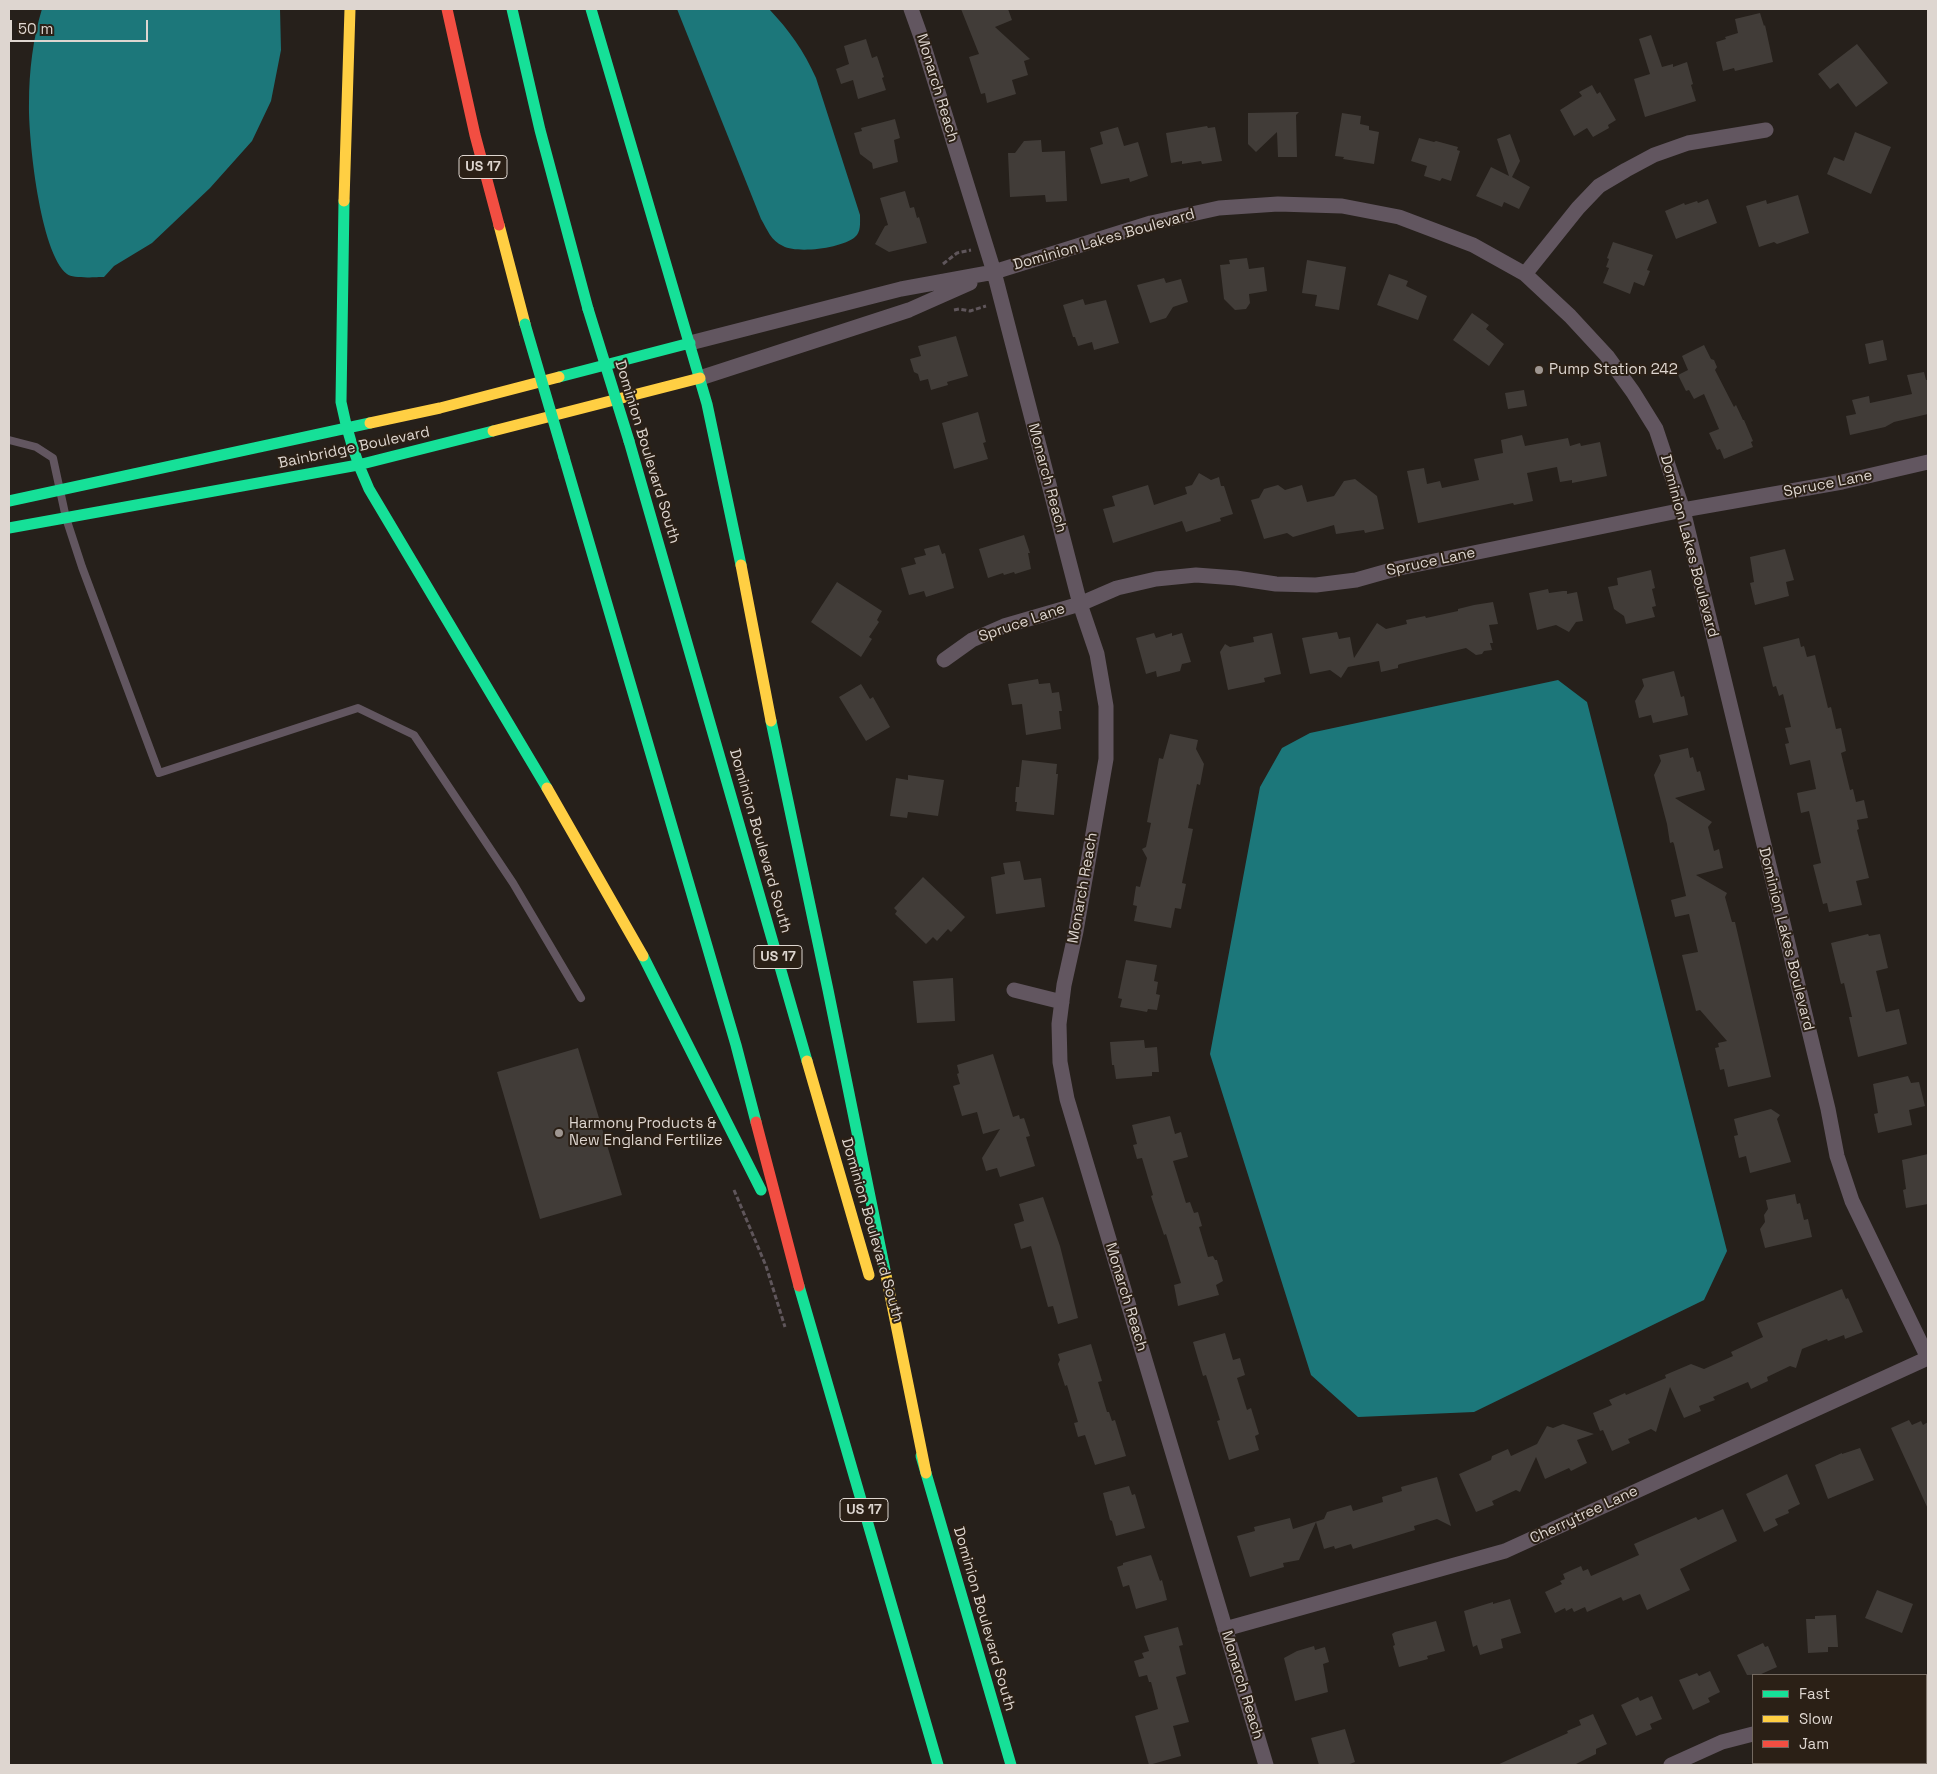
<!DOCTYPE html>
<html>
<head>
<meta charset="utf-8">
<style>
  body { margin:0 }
  #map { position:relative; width:1937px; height:1774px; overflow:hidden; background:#26201b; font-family:"Space Grotesk",sans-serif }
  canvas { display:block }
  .frame { position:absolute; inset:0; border:10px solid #ded6d0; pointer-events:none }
  .legend { position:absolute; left:1752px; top:1674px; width:175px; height:90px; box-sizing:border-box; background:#2b2016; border:1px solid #736960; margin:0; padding:6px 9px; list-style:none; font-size:15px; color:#ded6d0 }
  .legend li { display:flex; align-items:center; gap:10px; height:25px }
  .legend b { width:25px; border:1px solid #736960 }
  .scale { position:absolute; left:10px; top:20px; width:138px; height:22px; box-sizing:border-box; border:2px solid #ded6d0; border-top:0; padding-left:6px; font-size:15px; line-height:18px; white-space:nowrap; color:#ded6d0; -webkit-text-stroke:4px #2b2016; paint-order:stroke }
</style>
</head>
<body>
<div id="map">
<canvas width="1937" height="1774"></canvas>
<div class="frame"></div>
<ul class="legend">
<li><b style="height:6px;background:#16e098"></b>Fast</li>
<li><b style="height:6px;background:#ffcf43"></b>Slow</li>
<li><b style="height:6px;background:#f24e42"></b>Jam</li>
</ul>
<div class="scale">50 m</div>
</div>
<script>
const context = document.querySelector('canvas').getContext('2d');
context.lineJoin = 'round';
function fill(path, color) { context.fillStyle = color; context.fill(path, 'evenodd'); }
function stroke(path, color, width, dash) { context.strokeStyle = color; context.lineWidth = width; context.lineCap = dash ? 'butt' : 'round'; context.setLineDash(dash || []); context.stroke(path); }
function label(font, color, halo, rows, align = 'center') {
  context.font = font + ' "Space Grotesk",sans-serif'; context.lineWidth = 4; context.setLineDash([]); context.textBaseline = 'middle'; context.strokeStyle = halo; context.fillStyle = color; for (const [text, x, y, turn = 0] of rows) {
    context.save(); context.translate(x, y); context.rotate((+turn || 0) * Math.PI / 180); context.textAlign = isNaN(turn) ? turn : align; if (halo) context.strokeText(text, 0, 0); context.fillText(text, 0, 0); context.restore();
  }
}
fill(new Path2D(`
  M42,9H280L281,50L271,101L252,141L210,188L152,243L114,266L104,277C96,277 73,279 67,274C40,253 28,137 29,103C29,72 33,38 42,9Z
  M677,9H769C789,30 804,51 816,78L860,215C860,223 861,232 855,237C842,248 798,254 783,246C771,241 767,229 761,219Z
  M1558,680L1587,702L1727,1251L1704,1300L1474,1412L1358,1417L1311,1375L1210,1054L1260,787L1282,748L1310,733Z`), '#1c777a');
fill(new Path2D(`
  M961,9H1008L1012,20L995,27L1030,59L1024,61L1028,75L1012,80L1016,94L987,103L985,93L981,94L969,57L979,54Z
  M1760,13L1764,26L1765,25L1773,62L1735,71L1734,68L1723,71L1716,42L1726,39L1725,37L1738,33L1735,19Z
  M1651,35L1662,67L1673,64V67L1687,62L1693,84L1691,85L1696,101L1645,117L1634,79L1650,74L1639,39Z
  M866,39L872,58L877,56L884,77L882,78L886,90L858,99L853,80L841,84L836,69L849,64L844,46Z
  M1857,44L1888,83L1856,107L1838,83L1830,89L1818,74Z
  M1592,85L1597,94L1600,92L1616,120L1608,125L1609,128L1593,137L1587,128L1574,136L1560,110L1582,96L1579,92Z
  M1296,112H1299L1296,115L1297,157H1278L1277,132L1256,152L1248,144V113Z
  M1342,113L1361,116L1360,124L1369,126V130L1379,132L1374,164L1343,159L1344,157L1335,156Z
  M895,119L900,138L894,140L898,162L873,169L872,163L860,154L854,133L862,131L861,128Z
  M1207,126L1208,128L1215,127L1222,161L1202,164L1201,161L1182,164V161L1171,163L1166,133Z
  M1118,127L1124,146L1138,142L1148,176L1130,182L1129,178L1101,184L1090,148L1103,144L1100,132Z
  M1855,132L1891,147L1871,194L1827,174L1834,157L1844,161Z
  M1510,134L1520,161L1512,177L1530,187L1519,209L1504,202L1502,207L1476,196L1491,167L1509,176L1497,139Z
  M1419,138L1434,142L1436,141L1458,147L1457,150L1460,151L1451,181L1442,178L1440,181L1424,176L1427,166L1411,161Z
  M1041,140L1042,152L1065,151L1067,201L1046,202L1045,195L1010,197L1008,153H1015L1024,141Z
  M905,191L910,208L914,207L917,218L919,217L927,243L889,252L875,244L885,226L888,225L880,198Z
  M1798,195L1809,233L1777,244L1774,242L1759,247L1746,206L1766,200L1767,204Z
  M1708,199L1717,223L1676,239L1665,211L1684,203L1685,205L1697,201L1698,203Z
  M1613,242L1653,255L1647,270L1650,271L1644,286L1634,282L1630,294L1603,283L1609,268L1606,267L1609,259L1607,258Z
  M1247,258L1249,269L1264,267L1267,291L1249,294L1250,303L1246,309L1235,310L1224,299L1220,265L1230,264L1229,260Z
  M1307,260L1346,267L1339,310L1315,306L1317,295L1302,293Z
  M1389,274L1408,281L1406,286L1427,296L1418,320L1377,305Z
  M1164,278L1166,283L1181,279L1188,302L1173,307L1166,318L1150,323L1137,285Z
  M1083,299L1085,305L1106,300L1119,343L1094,350L1092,342L1078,346L1075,337H1073L1063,305Z
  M1472,313L1489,325L1486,329L1504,344L1489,366L1453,340Z
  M956,336L968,376L947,382L948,385L931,390L928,379L920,381L918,374L914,372L910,359L921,356L918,346Z
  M1883,340L1887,360L1869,364L1865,344Z
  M1704,345L1711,359L1714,360L1717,367L1715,370L1734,407L1736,405L1743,420H1744L1753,441L1751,442L1753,447L1724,459L1720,449L1717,450L1709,433L1719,429L1704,394L1694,399L1689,390L1686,391L1678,375L1688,370L1682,356Z
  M1924,372L1926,380H1928V414L1894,422L1885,427L1850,435L1846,416L1856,414L1852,400L1869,396L1870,403L1912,394L1907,375Z
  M1524,390L1527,406L1508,409L1505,393Z
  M978,412L986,442L983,443L988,459L954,469L942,423Z
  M1522,435L1525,446L1568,438L1570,446L1580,443L1581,446L1600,442L1607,476L1572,483V480L1560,482L1557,467L1527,473L1533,501L1514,505L1513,503L1418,523L1407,471L1424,468L1427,484L1440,481L1442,488L1479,480L1474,459L1503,453L1501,440Z
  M1199,473L1211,480L1219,477L1221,486H1224L1233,514L1220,518L1221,521L1186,532L1182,521L1113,543L1103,509L1115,506L1112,496L1148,485L1154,505L1187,494L1185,487L1192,485Z
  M1355,479L1377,496L1384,529L1365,533L1364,530L1336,534L1334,525L1293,537L1287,533L1264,539L1251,500L1259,498L1264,489L1278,485L1285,490L1302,485L1307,502L1334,496L1344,481Z
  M1024,535L1030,553H1028L1031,569L1015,574L1014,572L1004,575L1003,573L988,578L979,549Z
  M939,545L942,554L945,553L954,588L926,597L924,591L909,595L901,568L916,564L914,558L926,555L924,549Z
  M1785,549L1794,580L1786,582L1789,596L1755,605L1750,583L1754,582L1750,557Z
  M1651,570L1655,588L1652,589L1656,606L1652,607L1655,617L1626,624L1624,616L1614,609L1608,587L1618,585L1617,578Z
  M837,582L882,611L877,620L879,622L869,637L872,639L861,657L811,622Z
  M1548,589L1549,593L1563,591H1567V594L1577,592L1583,621L1576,622L1569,632L1556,625L1537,630L1529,593Z
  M1493,602L1498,624L1489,625L1493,643H1490L1492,650L1484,651L1482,654L1476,655L1466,648L1400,664L1398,665V668L1381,672L1379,661L1348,667L1341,678L1330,670L1310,674L1302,638L1337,632L1339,639L1350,637L1354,658L1377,623L1386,629L1407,624L1406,620L1425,616L1426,618L1458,611V609L1474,605Z
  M1154,633L1156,638L1172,633V636L1182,633L1191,662L1182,664L1180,671L1157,677L1156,671L1146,674L1136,638Z
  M1272,633L1281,674L1264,678L1265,682L1228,690L1220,652L1225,644L1230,647L1254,642L1253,637Z
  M1799,638L1801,647L1804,646L1807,657L1815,655L1828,708L1831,707L1836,729L1841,728L1846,751L1841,753L1850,790L1853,789L1856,802L1864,800L1868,818L1857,820L1859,829L1857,830L1869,878L1856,881L1862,905L1829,912L1827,903L1823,904L1813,865L1821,863L1809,811L1801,813L1797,793L1816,789L1810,760L1790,765L1785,744L1789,743L1785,728L1791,727L1783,694L1779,696L1776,686L1773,687L1763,647Z
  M1674,671L1681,697L1684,696L1688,715L1653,723L1651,715L1639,718L1635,701L1644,686L1642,679Z
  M1038,679L1039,684L1050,683L1052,693L1059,692L1062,711H1059L1061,729L1026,735L1022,704L1012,705L1008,684Z
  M861,684L870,699L873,697L890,727L866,741L839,697Z
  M1170,734L1198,740L1196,749L1204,764L1200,785L1197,784L1188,828L1193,829L1182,883L1186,884L1181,909L1175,908L1171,928L1134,921L1137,906L1133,905L1136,886L1140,887L1147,858L1142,849L1146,847L1151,823L1147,822L1159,758L1163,759Z
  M1688,748L1690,758L1693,757L1697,772L1700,771L1705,790L1675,798L1712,822L1708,827L1714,851L1719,849L1723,868L1696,875L1727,893L1725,897L1732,922H1735L1771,1077L1728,1087L1724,1069L1720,1070L1715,1048L1719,1047L1718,1043L1727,1041L1700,1010L1696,1011L1682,955L1698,952L1689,914L1675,917L1671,900L1686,896L1674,844L1673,842L1670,843L1667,824L1654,775L1661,761L1659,755Z
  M1022,760L1057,764L1056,774H1058L1054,815L1016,811L1017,802H1015L1016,787H1019Z
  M908,775L944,780L938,816L908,812L907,818L890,816L896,778L908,780Z
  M1020,861L1024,880L1041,878L1045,907L996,914L991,877L1005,874L1003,863Z
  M923,877L965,917L951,932L948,929L937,941L933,937L926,944L895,914L897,911L894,908Z
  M1868,934L1869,936L1880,934L1888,968L1876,971L1886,1012L1899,1009L1907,1044L1858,1057L1849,1017H1852L1844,983L1841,984L1831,943Z
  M1126,960L1157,965L1154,981L1158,982L1156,994L1160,995L1157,1010L1148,1009L1147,1012L1120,1007L1122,999L1118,998Z
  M953,978L955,1021L917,1023L913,981Z
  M1144,1040L1145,1048L1157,1047L1159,1072H1152V1076L1116,1079L1114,1065H1112L1110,1042Z
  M578,1048L622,1195L540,1219L497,1072Z
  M993,1054L1013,1117L1019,1115L1020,1119L1024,1118L1030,1136L1026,1137L1035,1166L1000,1177L997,1168L986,1171L982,1158L1000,1129L983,1134L977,1112L962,1116L953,1086L960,1084L957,1074L959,1073L957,1065Z
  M1908,1076L1911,1083L1919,1082L1925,1106L1909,1110L1912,1125L1878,1133L1874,1114L1878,1113L1873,1084Z
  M1771,1109L1780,1115L1777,1119L1791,1162L1750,1173L1746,1156L1739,1158L1734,1136L1738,1135L1734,1119Z
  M1170,1116L1175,1134L1181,1132L1188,1157L1173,1161L1186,1203L1190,1202L1194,1213L1198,1212L1202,1226L1199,1227L1208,1257L1213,1256L1215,1260H1217L1223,1281L1216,1285L1219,1295L1178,1306L1174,1285L1181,1283L1166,1234L1164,1235L1151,1196L1153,1195L1142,1158L1137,1159L1133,1145L1137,1144L1132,1125Z
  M1928,1154V1204L1906,1208L1903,1190L1906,1189L1902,1160Z
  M1795,1194L1797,1204L1800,1203L1804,1220L1808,1219L1812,1237L1765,1248L1760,1229L1765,1222L1764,1215L1768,1209L1766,1200Z
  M1043,1197L1060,1246L1078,1318L1058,1324L1053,1306L1048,1307L1031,1246L1021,1249L1014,1224L1024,1221L1019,1204Z
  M1842,1289L1846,1299L1848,1298L1863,1332L1845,1339L1844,1335L1828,1341L1827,1339L1802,1349L1796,1368L1790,1366L1767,1377L1768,1381L1751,1389L1748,1382L1713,1397L1715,1400L1699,1406L1701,1411L1684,1418L1670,1387L1656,1432L1651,1429L1628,1439L1630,1443L1612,1451L1603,1430L1600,1431L1593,1413L1612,1405L1609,1400L1625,1393L1626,1395L1666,1378L1665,1375L1691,1364L1704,1369L1733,1356L1731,1352L1763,1337L1757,1323Z
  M1225,1333L1233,1360L1240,1358L1245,1375L1237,1378L1247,1410L1251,1408L1259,1434L1255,1436L1259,1450L1229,1460L1217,1421L1220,1420L1206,1375L1203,1376L1193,1342Z
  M1091,1344L1102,1381L1098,1382L1107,1412H1109L1112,1421L1115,1420L1126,1456L1095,1465L1085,1435L1078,1437L1074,1423L1078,1422L1067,1385L1065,1386L1058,1364L1060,1360L1058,1354Z
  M1909,1420L1912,1425L1921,1421L1923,1425L1928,1422V1509L1891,1428Z
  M1563,1424L1594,1434L1577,1440L1587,1463L1571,1471L1569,1468L1545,1479L1536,1457L1520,1492L1516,1490L1492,1501L1494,1505L1476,1512L1459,1474L1491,1460L1492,1456L1508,1449L1511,1456L1537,1444L1547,1426L1553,1428Z
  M1860,1448L1874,1480L1828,1499L1815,1465L1842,1453V1454Z
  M1787,1474L1800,1504L1788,1510L1789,1513L1775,1519L1778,1525L1764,1532L1746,1494Z
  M1437,1477L1451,1526L1437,1519L1414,1526L1415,1530L1353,1549L1351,1544L1335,1549L1334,1546L1324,1549L1316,1522L1299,1560L1283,1563L1284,1567L1250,1577L1237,1536L1255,1531L1254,1527L1290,1518L1293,1529L1324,1519L1327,1512L1351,1505L1353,1511L1383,1502L1382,1497L1402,1491L1401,1487Z
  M1129,1486L1132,1495L1135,1494L1145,1528L1116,1536L1112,1521L1110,1520L1103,1493Z
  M1723,1509L1737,1541L1680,1569L1690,1590L1647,1610L1640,1594L1623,1601L1621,1597L1587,1612L1585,1607L1574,1612L1572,1608L1566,1611L1565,1608L1555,1613L1545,1592L1562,1584L1560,1581L1565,1579L1563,1574L1581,1566L1583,1571L1588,1569L1591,1576L1639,1555L1634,1544L1696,1517L1698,1520Z
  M1151,1555L1160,1581L1162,1580L1167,1600L1136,1609L1129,1585L1123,1587L1117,1567L1123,1565V1563Z
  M1877,1590L1913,1604L1902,1633L1865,1618Z
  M1510,1599L1521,1633L1501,1639L1503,1648L1480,1655L1477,1645L1473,1647L1464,1611L1493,1602V1604Z
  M1836,1615L1838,1647H1828V1652L1808,1653L1806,1619H1815V1616Z
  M1436,1621L1445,1651L1427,1656L1428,1659L1399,1667L1393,1646L1395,1645L1392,1634L1395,1632Z
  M1178,1627L1183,1645L1179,1646L1186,1674L1176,1677L1189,1722L1173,1726L1181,1756L1149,1765L1135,1716L1158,1709L1151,1682H1149L1147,1675L1139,1677L1134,1661L1144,1658L1142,1653L1149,1651L1144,1636Z
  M1763,1643L1765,1647L1768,1646L1777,1667L1759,1675H1747L1737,1655Z
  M1314,1646L1315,1650L1325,1647L1329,1662L1323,1664L1328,1692L1295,1701L1284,1658L1297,1651Z
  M1710,1671L1720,1692L1708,1698L1710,1702L1693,1710L1679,1680L1697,1673L1699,1676Z
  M1652,1696L1662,1719L1650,1724L1652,1729L1636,1736L1621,1705L1638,1697L1640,1701Z
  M1593,1714L1607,1744L1596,1749V1754L1574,1765H1497L1568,1733L1567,1731L1581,1725L1579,1720Z
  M1345,1729L1355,1762L1347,1765H1319L1311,1738Z`), '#413c38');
stroke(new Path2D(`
  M943,264L957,253L971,250
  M954,310L959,309L970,311L986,306
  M734,1190L766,1266L785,1327`), '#5f565b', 3, [5, 2.5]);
stroke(new Path2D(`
  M9,440L36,447L53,458L66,518L82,567L159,773L358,708L414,735L513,883L581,998`), '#625660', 8);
stroke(new Path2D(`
  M911,9L921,37L994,272L1080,604L1097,654L1106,706V759L1076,931L1064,985L1059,1024L1060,1062L1067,1099L1266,1765
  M1525,274L1578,208L1599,186L1626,170L1654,155L1688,143L1766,130
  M690,343L901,289L994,272L1151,223L1219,208L1278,204L1342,206L1399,217L1473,245L1525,274L1570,316L1607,356L1633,392L1656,429L1683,510L1828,1109L1837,1156L1852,1201L1928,1358
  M700,378L909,310L970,283
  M944,660L972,640L1004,626L1080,604L1117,588L1156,579L1196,575L1236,578L1276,584L1316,585L1356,580L1395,569L1683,510L1842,482L1928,462
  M1014,990L1062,1002
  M1225,1629L1505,1551L1928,1358
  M1671,1765L1722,1742L1753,1734`), '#625660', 15);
stroke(new Path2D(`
  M512,9L540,130L588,309
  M591,9L707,404L741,565
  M344,201L341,402C347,433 356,461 369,489L547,788
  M559,377L690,343
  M629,441L807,1061
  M564,457L736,1045L756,1122
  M9,501L370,423
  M9,528L358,465L493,431
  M771,721L828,990L886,1275
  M643,956L761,1190
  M799,1286L938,1765
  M921,1456L1011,1765`), '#16e098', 11);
stroke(new Path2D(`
  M344,201L350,9
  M499,225L525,324
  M370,423L440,408L559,377
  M493,431L700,378
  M741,565L771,721
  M547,788L643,956
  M807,1061L869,1275
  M886,1275L926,1473`), '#ffcf43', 11);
stroke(new Path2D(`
  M447,9L475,135L499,225
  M756,1122L799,1286`), '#f24e42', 11);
stroke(new Path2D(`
  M588,309L629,441
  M525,324L564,457`), '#16e098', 11);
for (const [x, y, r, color] of [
  [1539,370,5,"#9e9691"],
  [559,1133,5,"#9e9691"]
]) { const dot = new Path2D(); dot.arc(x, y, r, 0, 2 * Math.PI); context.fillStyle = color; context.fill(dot); stroke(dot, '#2b2016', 2); }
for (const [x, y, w] of [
  [483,167,48],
  [778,957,48],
  [864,1510,48]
]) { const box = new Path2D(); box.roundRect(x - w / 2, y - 11.5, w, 23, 4); context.fillStyle = '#2b2016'; context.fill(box); stroke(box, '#ded6d0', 1); }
label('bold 14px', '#ded6d0', null, [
  ["US 17",483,167],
  ["US 17",778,957],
  ["US 17",864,1510]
]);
label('15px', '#ded6d0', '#2b2016', [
  ["Monarch Reach",937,88,73],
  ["Dominion Lakes Boulevard",1104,240,-16],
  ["Bainbridge Boulevard",354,448,-12],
  ["Dominion Boulevard South",647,452,73],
  ["Monarch Reach",1047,478,75],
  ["Spruce Lane",1828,484,-11],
  ["Dominion Lakes Boulevard",1689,546,75],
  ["Spruce Lane",1431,562,-12],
  ["Spruce Lane",1022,623,-19],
  ["Dominion Boulevard South",760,841,74],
  ["Monarch Reach",1083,888,-80],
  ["Dominion Lakes Boulevard",1786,939,76],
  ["Dominion Boulevard South",872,1230,74],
  ["Monarch Reach",1126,1297,73],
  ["Cherrytree Lane",1584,1515,-25],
  ["Dominion Boulevard South",984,1619,74],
  ["Monarch Reach",1242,1685,73]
]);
label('15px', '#ded6d0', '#2b2016', [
  ["Pump Station 242",1549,370],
  ["Harmony Products &",569,1124],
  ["New England Fertilize",569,1141]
], 'left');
</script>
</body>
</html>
